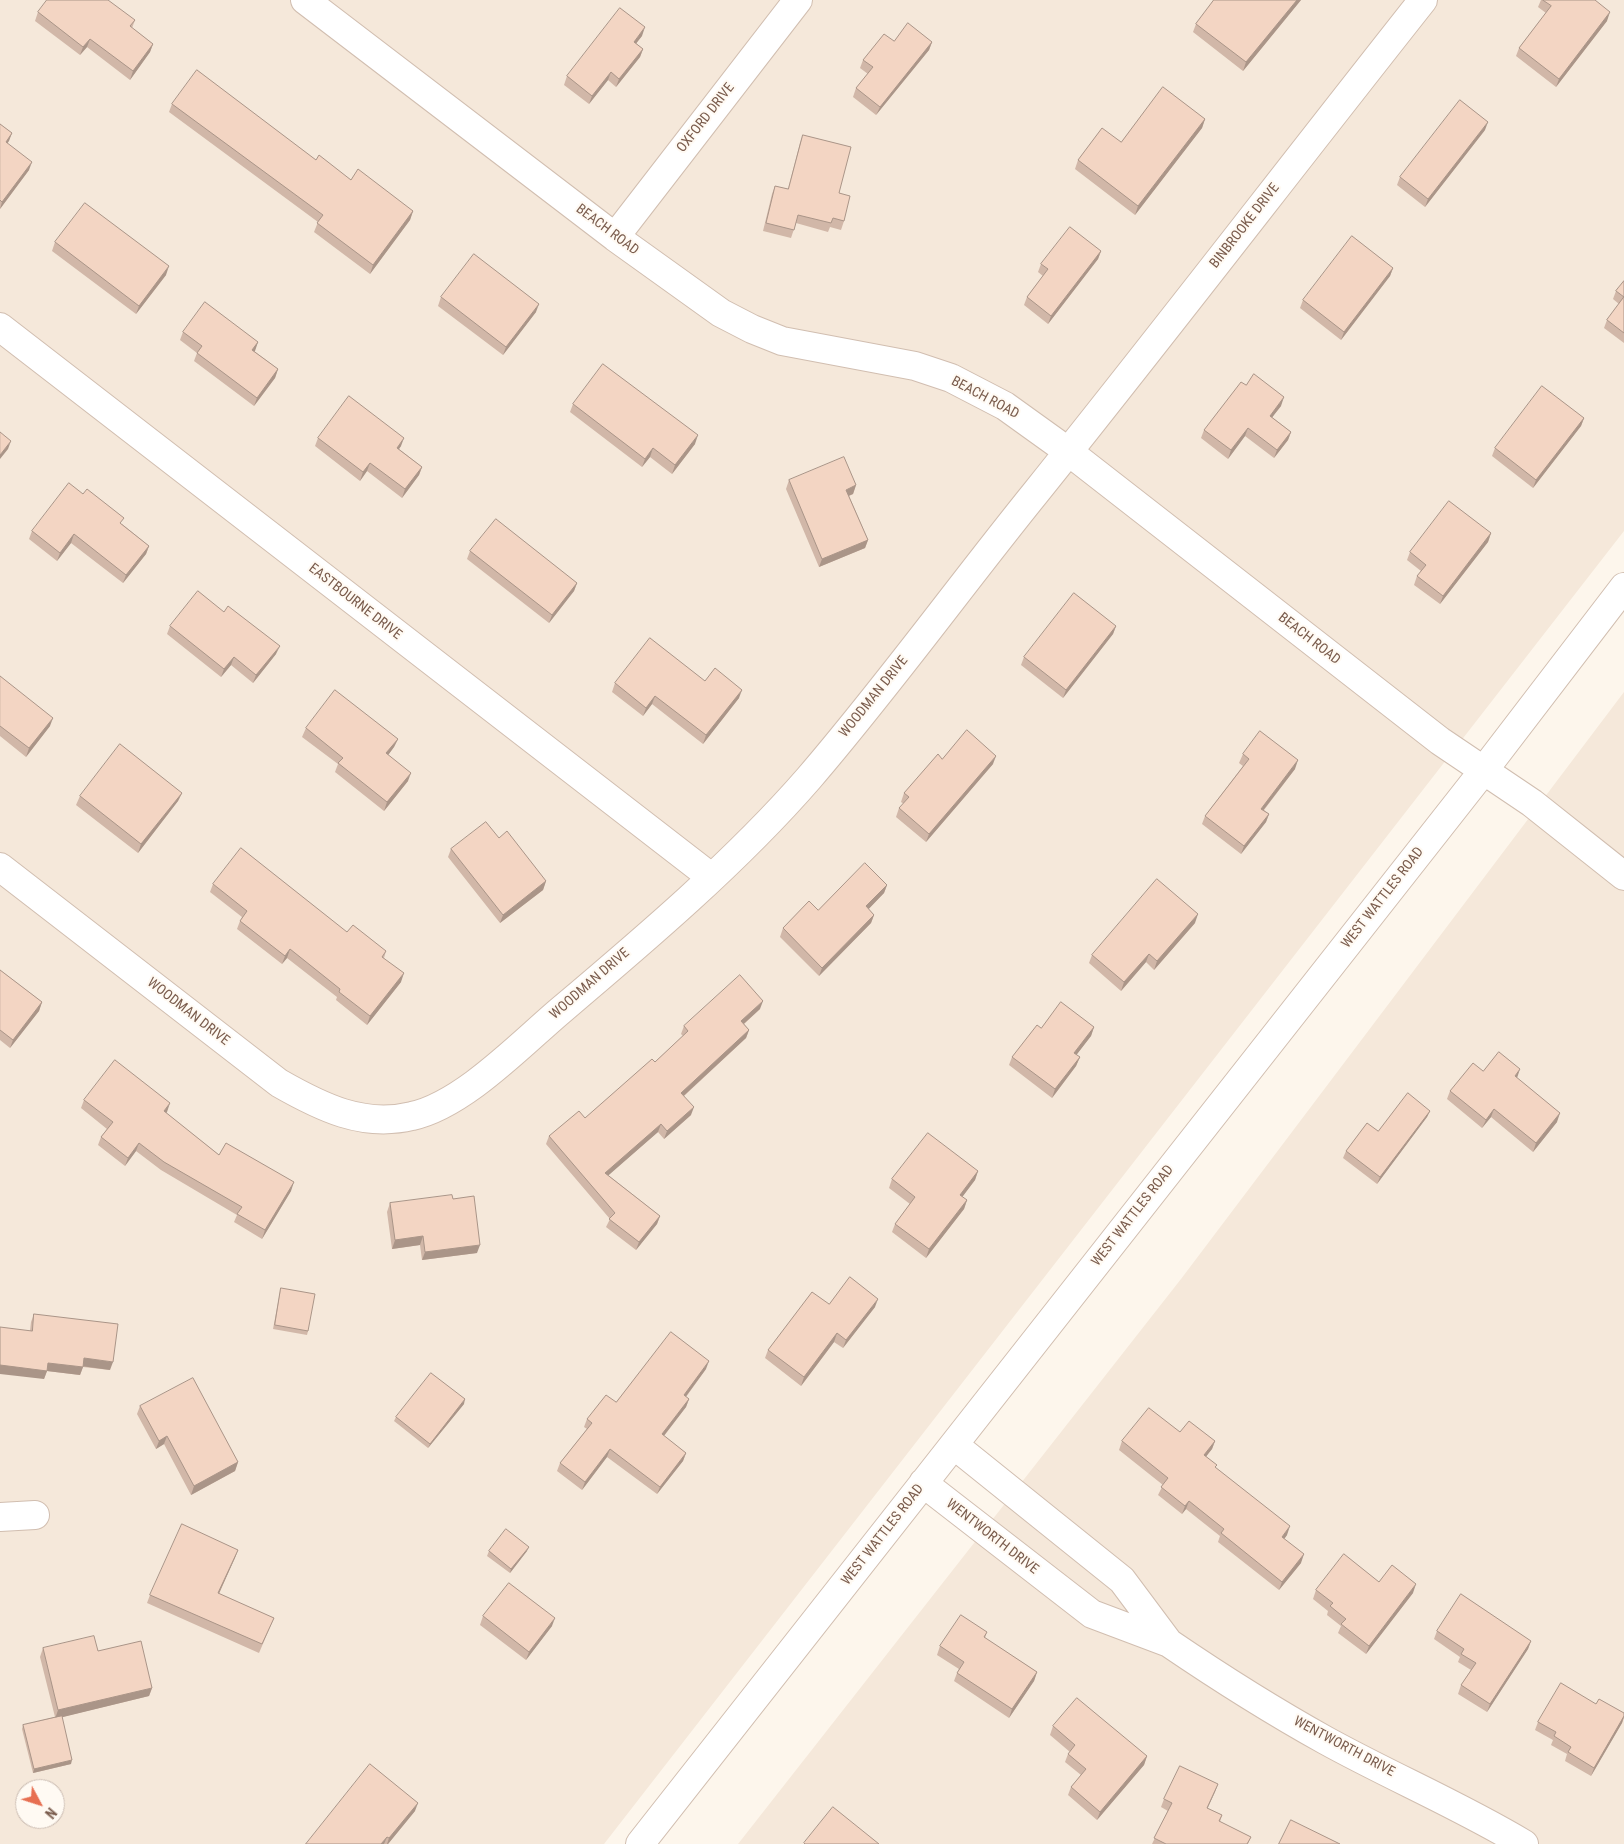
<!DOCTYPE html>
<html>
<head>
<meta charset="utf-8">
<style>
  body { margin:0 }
  #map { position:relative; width:1624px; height:1844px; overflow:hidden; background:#fdf6ec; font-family:"Roboto Condensed",sans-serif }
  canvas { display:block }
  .north { position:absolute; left:15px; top:1779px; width:50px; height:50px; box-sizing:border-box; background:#fffaf3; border:1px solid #cabbb1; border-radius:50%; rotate:130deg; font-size:14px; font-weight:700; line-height:20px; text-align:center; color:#7a5c4d }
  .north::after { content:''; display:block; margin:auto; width:18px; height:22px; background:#e76f51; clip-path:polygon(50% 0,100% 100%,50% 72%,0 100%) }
</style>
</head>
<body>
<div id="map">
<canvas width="1624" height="1844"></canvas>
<div class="north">N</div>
</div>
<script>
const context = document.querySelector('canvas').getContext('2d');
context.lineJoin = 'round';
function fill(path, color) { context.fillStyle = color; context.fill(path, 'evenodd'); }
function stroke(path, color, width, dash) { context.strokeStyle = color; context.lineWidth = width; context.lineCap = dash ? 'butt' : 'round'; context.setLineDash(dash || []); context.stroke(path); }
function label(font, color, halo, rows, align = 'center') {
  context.font = font + ' "Roboto Condensed",sans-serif'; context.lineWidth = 4; context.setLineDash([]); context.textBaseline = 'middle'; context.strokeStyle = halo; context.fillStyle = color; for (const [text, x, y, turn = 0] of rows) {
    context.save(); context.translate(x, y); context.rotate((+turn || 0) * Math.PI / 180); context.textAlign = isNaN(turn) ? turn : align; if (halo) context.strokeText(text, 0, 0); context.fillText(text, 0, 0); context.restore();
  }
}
fill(new Path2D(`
  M0,0H1624V531L604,1844H0ZM25,1789H55V1819H25Z
  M1624,692V1844H738L1181,1279Z`), '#f5e8da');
const minor = new Path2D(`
  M305,0L615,237L721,313L752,329L782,341L915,366L951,378L1005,406L1069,452L1440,741L1532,803L1624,876
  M615,237L798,0
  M0,327L711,877
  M0,867L279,1083C321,1107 363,1128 412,1116C463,1105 521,1044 560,1011C644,940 737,861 809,778C889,685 960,586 1037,491C1167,329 1294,163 1423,0
  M923,1483L1092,1614L1169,1643L1122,1580L954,1445
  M0,1517L35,1515
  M1169,1643C1219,1677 1271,1710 1325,1740C1390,1776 1459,1805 1524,1844
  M640,1844L1484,770L1624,587`);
stroke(minor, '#d1beb0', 30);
stroke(minor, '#fff', 28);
fill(new Path2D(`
  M1214,0H1301L1243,71L1193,32L1196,24Z
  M1541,0H1595L1607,21L1556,87L1516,56L1519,48L1546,13L1538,7Z
  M38,12L135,20L132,28L153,44L150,52L130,80L87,47L80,55L35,21Z
  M642,36L636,43L643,49L640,57L616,87L608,80L589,104L564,85L567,76Z
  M894,41L932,42L929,50L876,115L853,97L856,88L868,74L860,68L863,60Z
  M172,104L316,160L351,180L413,211L410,220L370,274L314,232L318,222L169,112Z
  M1205,119L1202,128L1135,215L1075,169L1078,160L1121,142Z
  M0,124L12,133L7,143L29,170L0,209Z
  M1485,130L1425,207L1397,185L1400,177Z
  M803,135L839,193L844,221L841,230L830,227L828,232L796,223L791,238L763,231L772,194L775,186L788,189L800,143Z
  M55,242L166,275L136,314L52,251Z
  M1101,251L1098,259L1048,324L1024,305L1027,297L1043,276L1038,272L1041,264Z
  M1393,268L1390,276L1341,340L1300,308L1303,300Z
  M1624,281V343L1604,328L1607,320L1619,304L1613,299L1616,291Z
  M441,297L536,312L503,355L438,306Z
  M183,332L258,342L254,351L278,369L275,378L254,406L194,361L197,353L180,340Z
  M1246,385L1281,406L1272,417L1291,432L1288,440L1274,458L1245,436L1228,459L1201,438L1204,430Z
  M573,404L695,444L672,474L650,457L642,467L570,412Z
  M1584,418L1581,426L1533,488L1492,456L1495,448Z
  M318,438L401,446L399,449L422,467L419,475L402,498L367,471L360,481L315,446Z
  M789,480L856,485L853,494L849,496L868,540L865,548L819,567L786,489Z
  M122,524L149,546L146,554L123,583L71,543L57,561L29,539L32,531Z
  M1491,533L1488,542L1440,604L1414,585L1417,576L1421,571L1407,560L1410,552Z
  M470,551L577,583L574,591L549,623L467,559Z
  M170,626L276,654L253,683L231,665L221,677L167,634Z
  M1116,626L1113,634L1063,698L1021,665L1024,657Z
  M0,676L50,726L26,757L0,736Z
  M705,681L739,698L703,744L652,704L643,716L612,692L615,683Z
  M306,728L398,739L394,747L388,755L408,781L384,811L335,772L338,764L302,737Z
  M1243,754L1295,769L1264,810L1269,814L1266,822L1241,854L1202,824L1205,816L1243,766L1239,763Z
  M942,759L993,764L926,842L896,817L899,808L904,804L901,802L904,793Z
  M182,793L178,801L138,853L76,805L80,796Z
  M499,838L546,881L543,890L500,923L448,857L451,849Z
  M213,884L347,932L386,951L384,958L401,982L367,1025L336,1000L337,997L287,958L282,964L237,929L240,921L242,917L210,892Z
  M887,885L884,893L868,909L874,915L871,923L819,976L780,937L783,928L818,910Z
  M1195,923L1154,970L1146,962L1121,991L1089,963L1092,955Z
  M0,970L42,1002L39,1011L10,1048L0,1040Z
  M760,1009L744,1024L749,1030L746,1038L684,1096L691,1115L664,1139L658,1132L608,1175L660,1216L657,1224L636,1250L606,1227L610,1219L546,1144L549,1136L585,1118L655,1062L683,1036L681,1034L684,1026Z
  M1094,1027L1091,1036L1076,1055L1080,1057L1076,1066L1052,1098L1009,1065L1012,1057L1041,1028Z
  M1483,1071L1517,1078L1557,1122L1533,1152L1491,1117L1482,1128L1447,1099L1450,1091Z
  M84,1100L167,1112L166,1113L219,1155L291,1191L262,1239L234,1222L237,1215L161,1170L136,1151L125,1166L98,1145L101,1137L107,1129L81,1108Z
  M1430,1111L1427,1117L1377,1184L1343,1158L1346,1151L1378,1131Z
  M978,1171L975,1180L962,1197L967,1200L964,1209L926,1258L892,1232L895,1224L910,1204L889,1188L892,1179Z
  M453,1199L477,1253L422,1260L420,1245L392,1249L387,1212L390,1203Z
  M281,1288L308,1331L307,1335L273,1329L280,1292Z
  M829,1304L875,1307L843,1348L834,1342L801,1386L765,1358L768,1350Z
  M34,1314L110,1370L83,1367L80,1375L47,1371L44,1379L30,1331L31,1322Z
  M706,1369L686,1397L689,1399L686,1407L664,1436L686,1453L683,1461L657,1494L607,1457L582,1490L557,1471L560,1463L587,1429L584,1427L587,1419L616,1402Z
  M464,1404L428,1448L394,1421L396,1417Z
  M140,1406L238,1462L235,1471L191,1495L164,1444L156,1449L137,1414Z
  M1180,1432L1215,1441L1212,1449L1206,1456L1216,1468L1287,1535L1284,1539L1301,1563L1279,1590L1218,1542L1220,1536L1186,1509L1182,1514L1158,1495L1163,1485L1119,1450L1122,1441Z
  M238,1550L219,1594L274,1618L259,1653L147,1603L150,1595Z
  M489,1551H527L510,1573L487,1556Z
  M1379,1582L1413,1593L1366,1654L1338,1633L1341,1626L1327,1615L1328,1611L1313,1599L1316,1590Z
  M483,1616L552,1626L526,1660L480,1625Z
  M1437,1631L1531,1641L1528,1649L1487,1712L1458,1694L1461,1685L1471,1670L1458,1662L1460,1657L1434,1639Z
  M987,1632L985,1638L1037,1672L1034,1681L1009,1718L954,1681L957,1673L959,1669L937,1655L940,1646Z
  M43,1648L98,1651L152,1688L149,1696L62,1717L71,1764L33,1773L22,1729L23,1725L55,1717L40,1657Z
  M1596,1704L1624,1713V1718L1622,1723L1591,1776L1565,1761L1567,1754L1551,1745L1553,1740L1535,1730L1538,1722Z
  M1053,1726L1147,1756L1144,1765L1097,1820L1068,1795L1071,1787L1081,1775L1065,1762L1068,1754L1070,1752L1050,1735Z
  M1218,1784L1207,1808L1222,1815L1220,1822L1251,1837L1248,1844H1152L1168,1811L1161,1807L1164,1799Z
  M415,1811L388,1844H306Z`), '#d1b7a8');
fill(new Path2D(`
  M1297,0H1301L1243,71L1246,62Z
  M1610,12L1607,21L1556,87L1559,79Z
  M645,27L642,36L631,50L634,42Z
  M90,39L87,47L80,55L83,47Z
  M932,42L929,50L876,115L880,107Z
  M153,44L150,52L130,80L133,71Z
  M643,49L640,57L616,87L619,79Z
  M611,72L608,80L589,104L592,96Z
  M1205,119L1202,128L1135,215L1138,206Z
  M1488,122L1485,130L1425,207L1428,199Z
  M12,133L9,141L3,150L6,142Z
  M32,162L29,170L0,209L2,202Z
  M413,211L410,220L370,274L373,265Z
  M1101,251L1098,259L1048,324L1051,316Z
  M169,266L166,275L136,314L139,306Z
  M1393,268L1390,276L1341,340L1344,332Z
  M539,304L536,312L503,355L506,347Z
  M258,342L255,351L249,358L252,350Z
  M278,369L275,378L254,406L257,398Z
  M1284,397L1281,406L1267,424L1270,416Z
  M1584,418L1581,426L1533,488L1536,480Z
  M1248,428L1245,436L1228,459L1231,450Z
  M1291,432L1288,440L1274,458L1277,450Z
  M698,435L695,444L672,474L675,465Z
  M404,438L401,446L394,456L397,448Z
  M11,441L8,449L0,459V455Z
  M653,448L650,457L642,467L645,459Z
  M370,463L367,471L360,481L363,472Z
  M422,467L419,475L402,498L405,489Z
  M856,485L853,494L843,498L846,490Z
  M1491,533L1488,542L1440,604L1443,596Z
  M74,534L71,543L57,561L60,553Z
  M868,540L865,548L819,567L822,559Z
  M149,546L146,554L123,583L126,575Z
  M577,583L574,591L549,623L552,615Z
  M1116,626L1113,634L1063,698L1066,690Z
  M280,646L276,654L253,683L256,675Z
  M234,657L231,665L221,677L224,669Z
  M742,690L739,698L703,744L706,735Z
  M655,696L652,704L643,716L646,708Z
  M53,718L50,726L26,757L29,748Z
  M398,739L394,747L383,762L386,753Z
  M996,756L993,764L926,842L929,834Z
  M1298,760L1295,769L1258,817L1261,809Z
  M411,773L408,781L384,811L387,802Z
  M182,793L178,801L138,853L141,844Z
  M1269,814L1266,822L1241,854L1244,846Z
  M546,881L543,890L500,923L503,915Z
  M887,885L884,893L863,915L866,906Z
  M1198,914L1195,923L1154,970L1157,961Z
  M874,915L871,923L819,976L822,968Z
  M290,949L287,958L282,964L285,956Z
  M1149,954L1146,962L1121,991L1124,982Z
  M404,973L401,982L367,1025L370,1016Z
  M763,1001L760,1009L738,1029L741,1021Z
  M42,1002L39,1011L10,1048L13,1040Z
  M1094,1027L1091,1036L1071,1062L1074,1053Z
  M749,1030L746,1038L678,1101L681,1093Z
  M1080,1057L1076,1066L1052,1098L1055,1089Z
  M1520,1069L1517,1078L1511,1085L1515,1076Z
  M170,1103L167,1112L161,1119L164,1111Z
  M694,1107L691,1115L664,1139L667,1131Z
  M1494,1109L1491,1117L1482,1128L1486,1120Z
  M1430,1111L1427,1117L1377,1184L1380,1177Z
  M1560,1113L1557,1122L1533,1152L1536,1143Z
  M661,1124L658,1132L602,1181L605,1173Z
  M139,1143L136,1151L125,1166L128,1158Z
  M978,1171L975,1180L957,1204L960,1195Z
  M294,1182L291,1191L262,1239L265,1230Z
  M967,1200L964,1209L926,1258L929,1249Z
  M660,1216L657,1224L636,1250L639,1242Z
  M423,1236L420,1245L392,1249L395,1240Z
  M480,1245L477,1253L422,1260L425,1252Z
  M878,1299L875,1307L843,1348L846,1340Z
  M837,1333L834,1342L801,1386L804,1377Z
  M84,1358L113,1362L110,1370L81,1366Z
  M709,1361L706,1369L681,1403L684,1395Z
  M48,1363L83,1367L80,1375L47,1371L44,1379L0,1374V1365Z
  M465,1399L464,1404L428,1448L430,1444Z
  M689,1399L686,1407L659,1442L662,1434Z
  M167,1436L164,1444L156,1449L159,1441Z
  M1215,1441L1212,1449L1201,1463L1204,1455Z
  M610,1449L607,1457L582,1490L585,1482Z
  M686,1453L683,1461L657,1494L660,1487Z
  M238,1462L235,1471L191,1495L194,1486Z
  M1189,1501L1186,1509L1182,1514L1185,1506Z
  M1290,1526L1287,1535L1279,1546L1282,1537Z
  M529,1547L527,1551L510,1573L511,1569Z
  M238,1550L235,1558L215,1602L218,1593Z
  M1304,1554L1301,1563L1279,1590L1282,1582Z
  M1416,1584L1413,1593L1366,1654L1369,1646Z
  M555,1618L552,1626L526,1660L529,1652Z
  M1531,1641L1528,1649L1487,1712L1490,1704Z
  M1037,1672L1034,1681L1009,1718L1012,1709Z
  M152,1688L149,1696L55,1719L58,1710Z
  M1624,1716L1622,1723L1591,1776L1594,1768Z
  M1147,1756L1144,1765L1097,1820L1100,1812Z
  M72,1760L71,1764L33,1773L34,1769Z
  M1218,1784L1215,1792L1204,1816L1207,1808Z
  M418,1803L415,1811L388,1844H387L389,1838Z
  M387,1837L384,1844H381Z`), '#aa9588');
const building = new Path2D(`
  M47,0H108L135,20L130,26L153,44L133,71L90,39L83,47L38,12Z
  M1214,0H1297L1246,62L1196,24Z
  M1543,0H1595L1610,12L1559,79L1519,48L1551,6Z
  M620,8L645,27L634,42L643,49L619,79L611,72L592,96L567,76Z
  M908,23L932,42L880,107L856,88L873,67L863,60L884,34L894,41Z
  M197,70L316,160L319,155L351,180L358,169L413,211L373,265L317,223L323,215L172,104Z
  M1163,87L1205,119L1138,206L1078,160L1102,128L1121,142Z
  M1460,100L1488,122L1428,199L1400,177Z
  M0,124L12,133L6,142L32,162L2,202L0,200Z
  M803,135L851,147L839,193L850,196L844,221L833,218L831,223L798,215L794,230L766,223L775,186L788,189Z
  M85,203L169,266L139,306L55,242Z
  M1070,227L1101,251L1051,316L1027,297L1048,269L1041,264Z
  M1352,236L1393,268L1344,332L1303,300Z
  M474,254L539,304L506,347L441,297Z
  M1624,281V297L1616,291Z
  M1624,297V333L1607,320Z
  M205,302L258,342L252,350L278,369L257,398L197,353L202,346L183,332Z
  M603,364L698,435L675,465L653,448L645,459L573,404Z
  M1254,374L1284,397L1270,416L1291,432L1277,450L1248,428L1231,450L1204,430L1241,382L1246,385Z
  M1542,386L1584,418L1536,480L1495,448Z
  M349,396L404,438L397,448L422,467L405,489L370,463L363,472L318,438Z
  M0,432L11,441L0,455Z
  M844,457L856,485L846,490L868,540L822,559L789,480Z
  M69,483L83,494L87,489L124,518L120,523L149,546L126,575L74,534L60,553L32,531Z
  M1449,501L1491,533L1443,596L1417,576L1426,565L1410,552Z
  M496,519L577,583L552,615L470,551Z
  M198,591L224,612L228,606L280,646L256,675L234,657L224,669L170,626Z
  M1074,593L1116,626L1066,690L1024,657Z
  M650,638L705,681L715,668L742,690L706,735L655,696L646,708L615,683Z
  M0,676L53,718L29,748L0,726Z
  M335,690L398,739L386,753L411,773L387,802L338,763L343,758L306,728Z
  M967,730L996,756L929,834L899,808L909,797L904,793L938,754L942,759Z
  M1260,731L1298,760L1261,809L1269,814L1244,846L1205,816L1249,759L1243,754Z
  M120,744L182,793L141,844L80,796Z
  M486,822L499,838L507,831L546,881L503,915L451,849Z
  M241,848L347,932L353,925L386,951L382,957L404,973L370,1016L339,992L340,989L290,949L285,956L240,921L247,911L213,884Z
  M865,863L887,885L866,906L874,915L822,968L783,928L809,901L818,910Z
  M1157,879L1198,914L1157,961L1149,954L1124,982L1092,955Z
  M0,970L42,1002L13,1040L0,1030Z
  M740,975L763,1001L741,1021L749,1030L681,1093L694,1107L667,1131L661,1124L605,1173L660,1216L639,1242L609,1219L615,1213L549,1136L579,1111L585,1118L652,1059L655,1062L688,1031L684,1026Z
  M1061,1002L1094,1027L1074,1053L1080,1057L1055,1089L1012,1057L1037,1025L1041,1028Z
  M1499,1052L1520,1069L1515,1076L1560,1113L1536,1143L1494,1109L1486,1120L1450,1091L1473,1063L1483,1071Z
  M115,1060L170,1103L164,1111L219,1155L226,1143L294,1182L265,1230L237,1214L242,1207L164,1162L139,1143L128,1158L101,1137L113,1122L84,1100Z
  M1408,1093L1430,1111L1380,1177L1346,1151L1367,1123L1378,1131Z
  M928,1133L978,1171L960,1195L967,1200L929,1249L895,1224L915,1197L892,1179Z
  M452,1195L453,1199L474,1196L480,1245L425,1252L423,1236L395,1240L390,1203Z
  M850,1277L878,1299L846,1340L837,1333L804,1377L768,1350L812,1292L829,1304Z
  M281,1288L315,1294L308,1331L275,1325Z
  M34,1314L118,1324L113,1362L84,1358L83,1367L48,1363L47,1371L0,1365V1327L32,1331Z
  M671,1332L709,1361L684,1395L689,1399L662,1434L686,1453L660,1487L610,1449L585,1482L560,1463L592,1423L587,1419L606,1395L616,1402Z
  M431,1373L465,1399L430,1444L396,1417Z
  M193,1378L238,1462L194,1486L167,1436L159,1441L140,1406Z
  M1149,1408L1180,1432L1189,1421L1215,1441L1204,1455L1217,1465L1215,1467L1290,1526L1282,1537L1304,1554L1282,1582L1221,1533L1224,1529L1189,1501L1185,1506L1161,1487L1168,1478L1122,1441Z
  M182,1524L238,1550L218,1593L274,1618L262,1644L150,1595Z
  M506,1529L529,1547L511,1569L489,1551Z
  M1344,1554L1379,1582L1392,1565L1416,1584L1369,1646L1341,1624L1346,1619L1330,1606L1333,1603L1316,1590Z
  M509,1583L555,1618L529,1652L483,1616Z
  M1461,1594L1531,1641L1490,1704L1461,1685L1476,1663L1461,1654L1464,1649L1437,1631Z
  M961,1615L987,1632L984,1637L1037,1672L1012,1709L957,1673L964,1662L940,1646Z
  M94,1636L98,1651L141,1641L152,1688L58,1710L43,1648Z
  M1561,1683L1596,1704L1599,1699L1624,1713V1716L1594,1768L1568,1752L1571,1747L1554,1736L1556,1732L1538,1722Z
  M1077,1698L1147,1756L1100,1812L1071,1787L1086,1769L1068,1754L1075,1745L1053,1726Z
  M62,1716L72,1760L34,1769L23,1725Z
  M370,1764L418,1803L389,1838L387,1837L381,1844H306Z
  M1180,1766L1218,1784L1207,1808L1222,1815L1219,1821L1251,1837L1247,1844H1166L1154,1838L1172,1803L1164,1799Z
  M833,1807L879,1844H805L804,1843Z
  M1291,1820L1340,1844H1279Z`);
fill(building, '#f3d5c3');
stroke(building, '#aa9588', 1);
label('14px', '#7a5c4d', '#fffaf3', [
  ["OXFORD DRIVE",706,118,-52],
  ["BINBROOKE DRIVE",1245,226,-52],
  ["BEACH ROAD",607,230,37],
  ["BEACH ROAD",985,398,28],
  ["EASTBOURNE DRIVE",355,602,38],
  ["BEACH ROAD",1309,639,38],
  ["WOODMAN DRIVE",874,697,-51],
  ["WEST WATTLES ROAD",1383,898,-52],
  ["WOODMAN DRIVE",590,984,-41],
  ["WOODMAN DRIVE",188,1012,38],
  ["WEST WATTLES ROAD",1133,1216,-52],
  ["WEST WATTLES ROAD",883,1535,-52],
  ["WENTWORTH DRIVE",992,1537,38],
  ["WENTWORTH DRIVE",1344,1747,28]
]);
</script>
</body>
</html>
